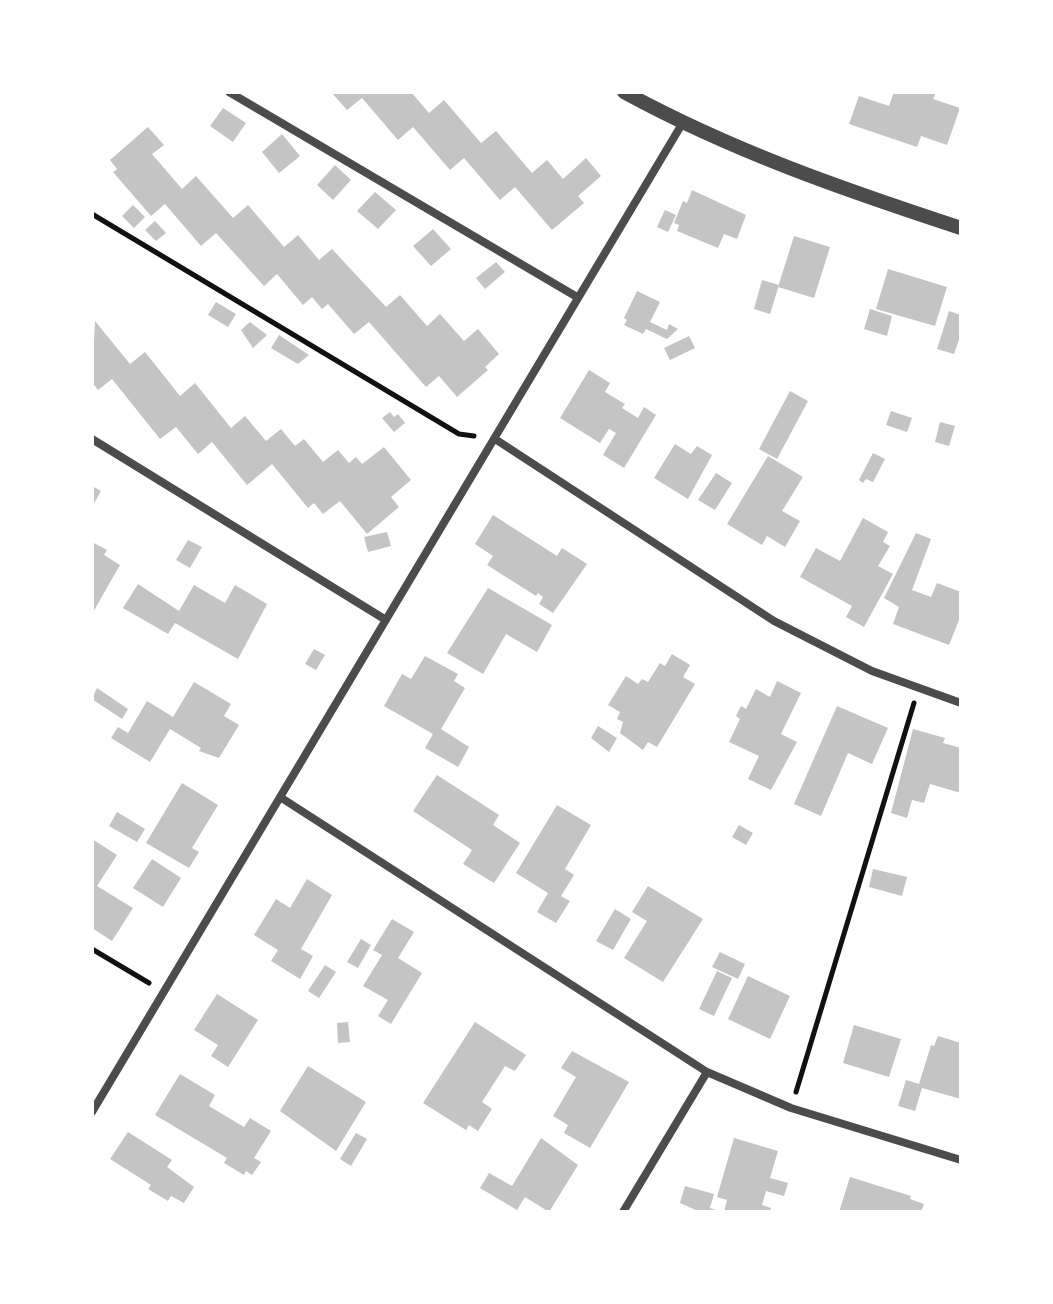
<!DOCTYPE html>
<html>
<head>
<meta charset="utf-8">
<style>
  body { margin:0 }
  #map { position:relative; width:1053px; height:1304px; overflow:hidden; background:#fff; font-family:"Space Grotesk",sans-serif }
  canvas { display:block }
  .frame { position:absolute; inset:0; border:94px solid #fff; pointer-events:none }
</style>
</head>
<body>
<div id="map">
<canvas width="1053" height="1304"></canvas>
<div class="frame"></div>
</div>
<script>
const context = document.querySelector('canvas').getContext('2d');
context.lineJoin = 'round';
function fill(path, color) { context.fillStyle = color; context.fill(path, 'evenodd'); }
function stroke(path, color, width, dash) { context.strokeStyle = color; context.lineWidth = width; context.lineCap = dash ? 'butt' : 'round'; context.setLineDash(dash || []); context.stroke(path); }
fill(new Path2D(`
  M331,92H411L429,113L444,100L481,143L496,131L532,173L547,160L563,179L586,158L601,176L578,196L584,203L552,230L515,187L500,200L464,158L450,170L413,127L398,140L362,98L347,110Z
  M894,92H936L933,99L960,108L947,145L921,136L917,147L849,124L859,96L889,106Z
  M223,108L246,123L233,142L210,126Z
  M148,127L164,145L152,154L182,189L196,176L233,218L248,205L284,247L298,235L319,260L332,249L386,307L400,295L427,326L440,314L464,341L478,329L499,354L485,367L488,370L457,397L439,376L426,387L369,322L354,334L328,304L322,309L312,297L303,305L277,274L264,286L216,233L201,246L165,204L151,216L113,172L117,169L110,160Z
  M282,134L300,156L279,173L262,152Z
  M335,165L351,180L333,200L317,185Z
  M692,190L746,215L737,239L724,234L718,248L677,231L679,225L674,223L683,201L687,203Z
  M375,192L396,210L378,229L357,211Z
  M133,205L145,217L134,228L122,216Z
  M665,210L676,215L668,232L657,227Z
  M155,221L166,233L156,241L145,230Z
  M433,229L451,249L431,266L413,246Z
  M794,236L830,247L814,298L778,287Z
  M496,262L505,272L485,289L476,278Z
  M888,269L947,287L935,326L876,309Z
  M762,280L779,285L770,314L754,309Z
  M637,291L660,302L650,322L667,330L669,324L678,329L667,339L646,329L643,334L624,325L627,320L624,318Z
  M216,302L236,314L228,327L208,315Z
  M870,309L892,316L887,336L864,329Z
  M949,311L961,315V334L954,354L937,349Z
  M95,321L130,364L145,352L180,396L195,383L231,428L245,416L266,441L281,429L295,446L304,439L323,462L338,450L349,463L356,457L362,464L384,447L411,480L391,497L399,507L367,534L340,501L323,514L314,503L308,508L272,464L247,485L212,442L198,454L176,427L160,439L112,379L98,390L92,382Z
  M250,322L267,335L253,348L241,330Z
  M279,335L309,355L298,364L271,348Z
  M689,336L695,348L670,360L664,348Z
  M589,370L610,383L605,392L625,404L622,408L638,418L644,407L656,415L624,468L603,455L616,433L609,429L600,443L560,418Z
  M790,391L808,401L777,459L759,449Z
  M891,411L912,418L907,432L886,425Z
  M390,412L394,417L398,414L405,423L394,432L382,418Z
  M940,422L955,426L949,446L935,442Z
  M675,444L691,454L697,446L712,455L688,499L654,478Z
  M873,453L885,459L873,482L866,479L863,483L859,480Z
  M768,456L803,477L782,511L800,521L785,547L767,536L762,545L727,524Z
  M716,473L732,483L715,510L698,500Z
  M92,486L101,491L92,507Z
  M493,515L557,556L562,548L587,564L553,613L539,604L543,597L538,593L536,596L487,565L493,556L475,544Z
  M863,518L888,532L883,542L890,546L878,566L893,574L864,627L846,617L852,606L800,577L816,548L840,561Z
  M387,532L391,546L368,552L364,537Z
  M916,533L931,539L912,590L931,597L937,583L961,592V615L949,645L893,624L899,607L884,598Z
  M188,540L202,547L190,568L176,560Z
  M92,542L107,550L104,555L120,565L92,614Z
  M138,584L179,611L194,585L225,603L235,585L267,604L238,659L175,623L168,634L123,608Z
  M488,588L552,625L537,652L506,634L483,674L447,653Z
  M314,649L325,655L316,670L305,664Z
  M672,654L690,665L683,677L695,684L657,747L648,742L643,750L620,733L623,722L617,719L620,712L608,705L626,676L638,684L642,679L648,682L660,663L665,666Z
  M425,656L458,674L454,681L465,688L441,729L469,747L458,767L425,748L433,734L384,706L402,674L411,679Z
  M777,681L801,693L781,734L797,742L771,790L748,779L759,756L729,742L740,719L736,716L741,706L746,709L756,689L770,697Z
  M194,682L231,704L224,716L239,725L219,758L199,751L201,748L170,729L150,762L111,738L118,727L128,733L147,701L173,717Z
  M97,688L128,709L122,719L92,699Z
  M837,706L888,728L872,764L848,753L821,816L794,804Z
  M598,726L617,738L609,752L591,738Z
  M913,729L945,738L943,743L961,748V793L930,784L924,803L912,800L907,818L891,813Z
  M437,775L499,815L493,825L520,843L494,883L463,864L472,850L413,811Z
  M182,783L218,805L192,848L199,852L189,868L146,843Z
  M557,805L591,825L565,869L574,875L561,896L570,901L556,923L537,912L548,893L516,873Z
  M117,812L145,829L137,842L109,826Z
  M739,825L753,833L746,845L732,837Z
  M92,839L117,855L97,886L133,908L112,941L92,928Z
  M152,859L181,878L163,907L133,888Z
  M873,869L907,877L902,896L869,887Z
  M307,879L332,895L301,949L313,956L300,979L271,961L278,950L254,935L276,899L290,908Z
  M648,886L703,919L663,982L624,958L647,921L632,912Z
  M615,909L631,919L613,950L596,941Z
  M392,919L414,932L398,958L422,973L391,1024L378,1016L388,1000L363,986L382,955L373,950Z
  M361,939L371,945L358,968L347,962Z
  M720,952L745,964L738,979L712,967Z
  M325,965L336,972L319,998L308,991Z
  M717,971L732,978L714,1016L699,1009Z
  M748,976L790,996L770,1039L728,1019Z
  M217,994L258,1020L228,1067L211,1056L218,1045L194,1030Z
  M348,1022L350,1042L338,1043L337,1023Z
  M475,1022L526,1055L515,1071L505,1066L482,1102L492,1109L478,1131L469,1125L466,1130L423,1103Z
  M854,1025L901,1039L889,1077L843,1063Z
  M938,1036L961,1043V1099L922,1088L915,1111L898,1106L906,1080L919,1084L931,1045L934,1046Z
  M572,1051L629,1082L590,1148L564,1133L568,1125L553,1116L576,1077L561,1068Z
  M308,1066L366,1102L336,1151L280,1111Z
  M180,1074L215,1095L209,1106L244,1127L250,1118L271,1131L254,1158L261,1162L252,1175L246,1171L244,1175L224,1163L227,1158L155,1115Z
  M128,1132L172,1160L167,1167L194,1187L184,1203L171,1196L168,1201L148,1189L151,1185L110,1159Z
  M356,1133L367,1139L351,1166L340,1159Z
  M541,1138L578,1165L549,1212L525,1197L517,1210L480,1188L489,1173L512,1186Z
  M734,1138L778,1151L770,1178L788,1183L784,1196L766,1191L762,1205L771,1208L770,1212H724L727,1200L717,1197Z
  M850,1177L911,1196L910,1199L924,1204L921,1212H839Z
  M685,1186L714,1194L710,1208L722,1212H700L680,1203Z`), '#c4c4c4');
stroke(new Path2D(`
  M92,214L459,434L474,436
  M92,949L149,983
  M796,1092L914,703`), '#111', 5);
stroke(new Path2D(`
  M229,92L577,297
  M92,439L386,620
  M495,439L774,621L872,671L961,703
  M280,797L707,1072L791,1108L961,1160
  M92,1112L682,124
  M623,1212L707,1072`), '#4c4c4c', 8);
stroke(new Path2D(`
  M624,92C732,151 845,190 961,228`), '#4c4c4c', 14);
</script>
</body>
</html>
